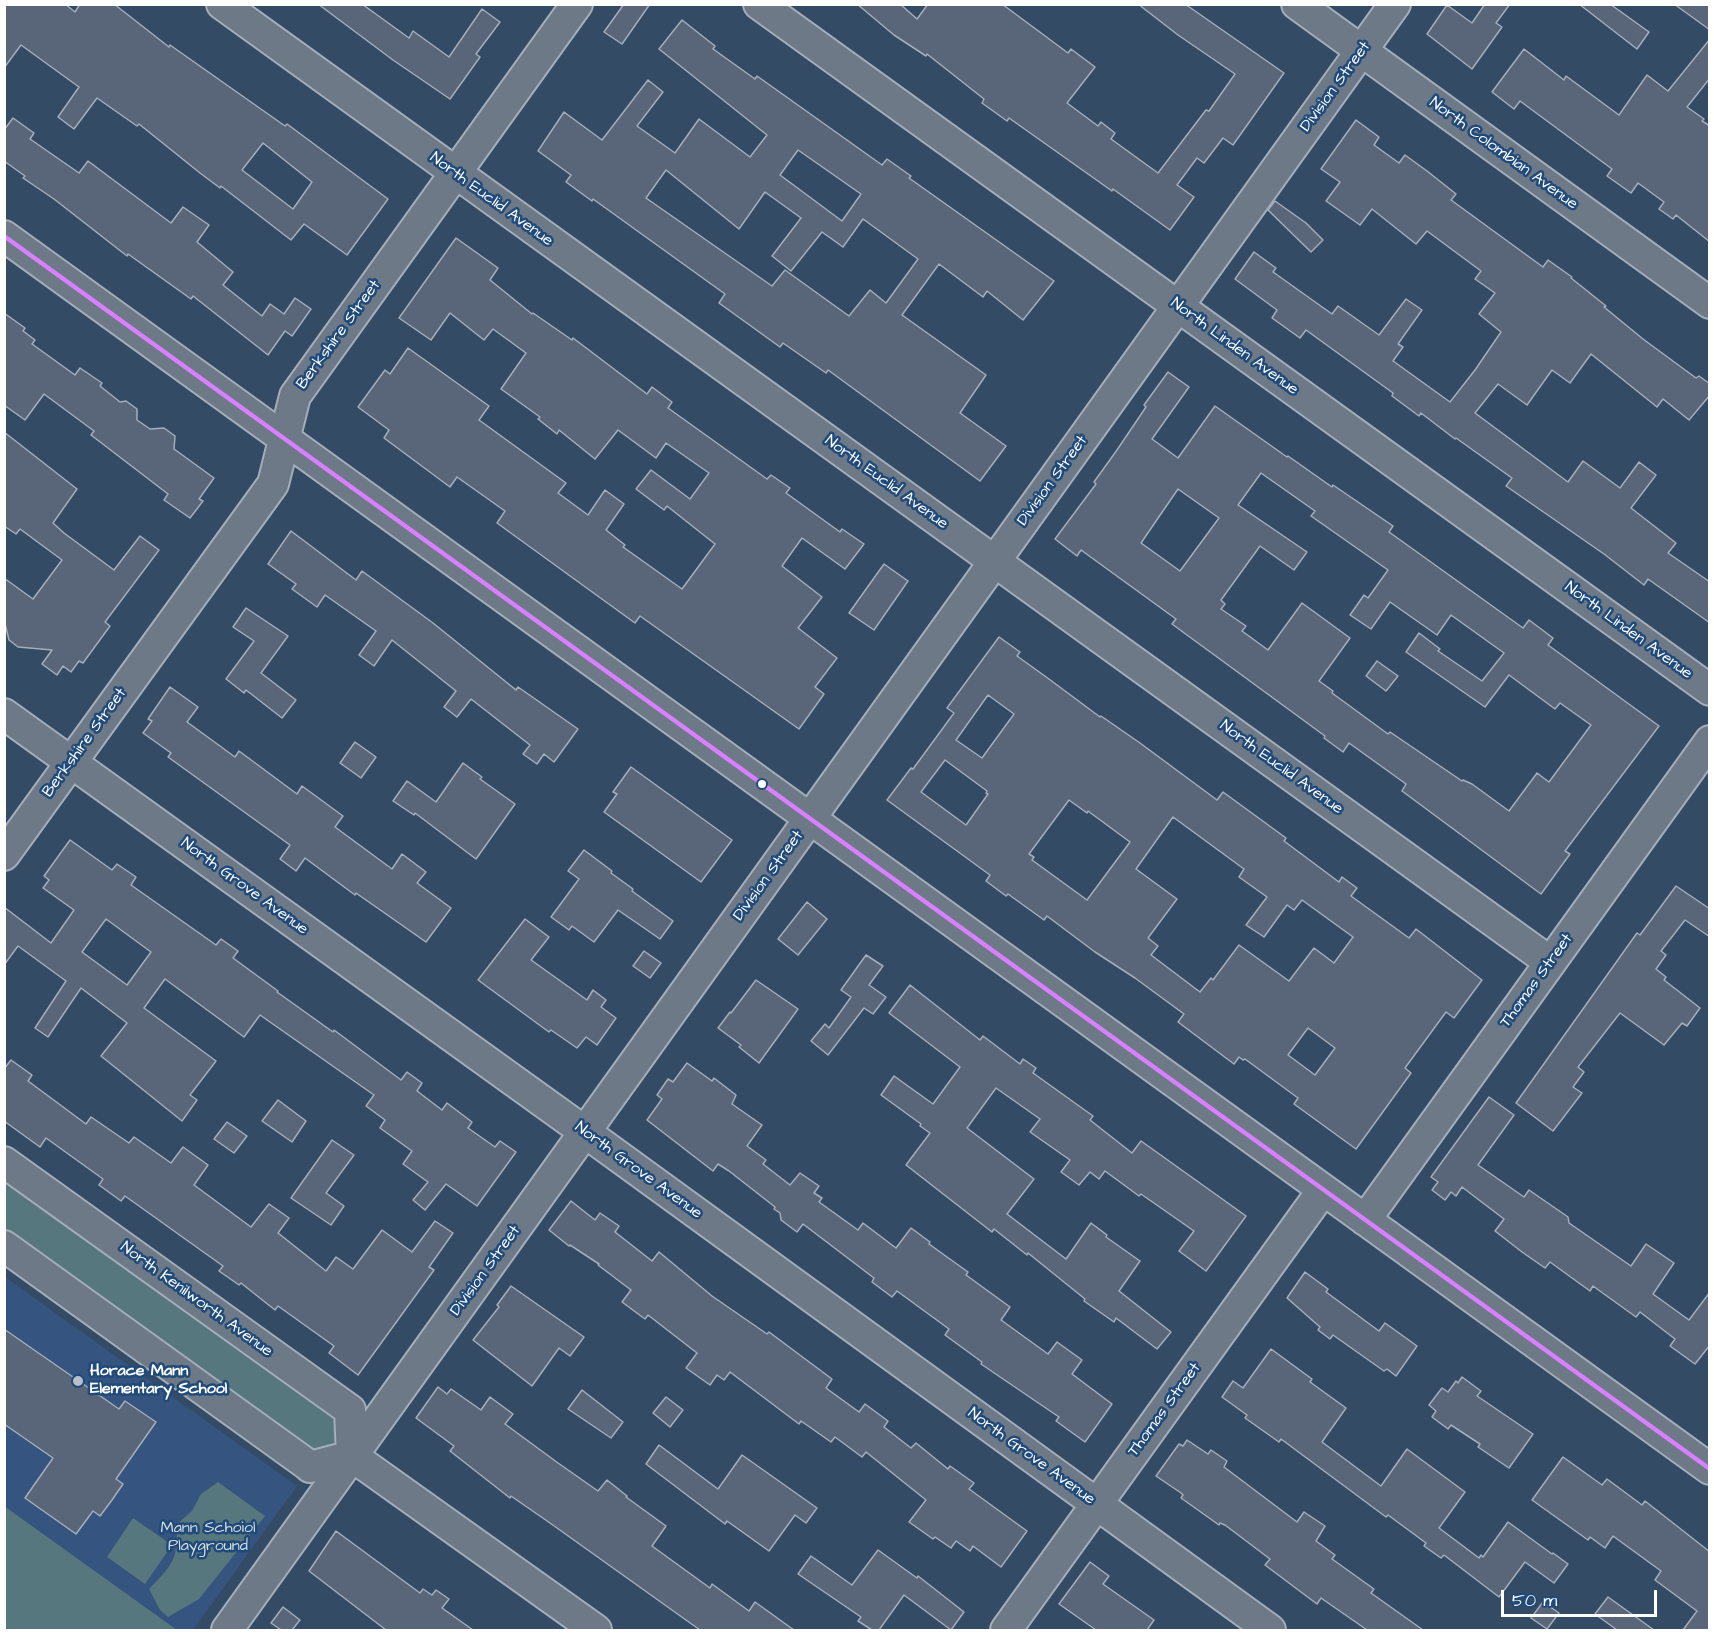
<!DOCTYPE html>
<html>
<head>
<meta charset="utf-8">
<style>
  body { margin:0 }
  #map { position:relative; width:1714px; height:1635px; overflow:hidden; background:#344b65; font-family:"Architects Daughter",sans-serif }
  canvas { display:block }
  .frame { position:absolute; inset:0; border:6px solid #fff; pointer-events:none }
  .scale { position:absolute; left:1501px; top:1590px; width:156px; height:27px; box-sizing:border-box; border:3px solid #fff; border-top:0; padding-left:8px; font-size:18px; line-height:21px; white-space:nowrap; color:#fff; -webkit-text-stroke:4px #1f4a7a; paint-order:stroke }
</style>
</head>
<body>
<div id="map">
<canvas width="1714" height="1635"></canvas>
<div class="frame"></div>
<div class="scale">50 m</div>
</div>
<script>
const context = document.querySelector('canvas').getContext('2d');
context.lineJoin = 'round';
function fill(path, color) { context.fillStyle = color; context.fill(path, 'evenodd'); }
function stroke(path, color, width, dash) { context.strokeStyle = color; context.lineWidth = width; context.lineCap = dash ? 'butt' : 'round'; context.setLineDash(dash || []); context.stroke(path); }
function label(font, color, halo, rows, align = 'center') {
  context.font = font + ' "Architects Daughter",sans-serif'; context.lineWidth = 5; context.setLineDash([]); context.textBaseline = 'middle'; context.strokeStyle = halo; context.fillStyle = color; for (const [text, x, y, turn = 0] of rows) {
    context.save(); context.translate(x, y); context.rotate((+turn || 0) * Math.PI / 180); context.textAlign = isNaN(turn) ? turn : align; if (halo) context.strokeText(text, 0, 0); context.fillText(text, 0, 0); context.restore();
  }
}
fill(new Path2D(`
  M5,1277L297,1486L193,1630H176L5,1508Z`), '#35547f');
fill(new Path2D(`
  M5,1179L341,1421L340,1435L327,1452L315,1454L5,1232Z
  M218,1482L265,1516L199,1599L168,1617L160,1610L149,1589C174,1563 177,1561 177,1524L192,1511L201,1494Z
  M4,1506L177,1630H5Z
  M133,1518L172,1545L145,1584L107,1557Z`), '#57777e');
const building = new Path2D(`
  M4,4H65L75,12L80,4H114L169,47L170,45L285,126L287,124L388,199L347,255L304,224L291,240L221,186L220,188L200,173L139,124L137,126L97,98L74,129L58,117L79,87L21,45L4,68ZM263,143L312,182L293,209L242,170Z
  M318,4H362L409,38L413,31L449,57L482,9L500,22L476,54L480,57L450,99L393,60Z
  M624,4H650L622,44L604,32Z
  M857,4H900L917,19L928,4H1002L1068,53L1071,49L1095,67L1067,103L1098,126L1101,122L1115,133L1111,139L1158,173L1206,110L1209,111L1235,74L1178,35L1138,4H1185L1284,73L1233,145L1223,138L1204,163L1197,158L1177,185L1194,197L1170,230L1113,189L1112,191L1009,118L1007,121L982,103L984,99L927,54L926,56L894,35Z
  M1485,4H1510L1496,23L1502,27L1472,69L1427,34L1447,5L1472,23Z
  M1579,4H1610L1649,32L1637,49Z
  M1674,4H1710V30Z
  M682,20L715,46L713,49L755,79L757,76L882,165L887,159L911,176L909,178L1054,281L1023,320L987,291L983,297L939,264L902,315L986,375L960,413L1006,446L980,481L828,370L826,373L783,343L780,347L719,303L725,294L593,199L592,201L566,182L571,175L538,151L564,112L602,140L648,80L663,92L637,126L675,153L699,119L750,157L767,135L659,49ZM798,150L861,194L842,221L780,175ZM666,170L739,229L765,192L801,218L772,256L791,271L822,232L843,247L863,219L918,259L886,303L870,290L849,316L785,270L772,286L646,198Z
  M1710,39V78L1687,107L1704,119L1702,121L1710,126V242L1676,215L1673,219L1659,209L1664,202L1638,183L1631,193L1607,176L1612,169L1520,101L1514,109L1492,92L1524,49L1564,80L1566,76L1619,115L1647,75L1668,91Z
  M13,118L34,133L30,139L79,173L88,161L171,223L183,207L209,225L197,242L233,272L223,285L262,316L270,304L284,314L295,298L311,309L292,336L285,331L268,355L193,296L191,299L128,254L127,256L54,199L23,178L25,176L4,161V130Z
  M1356,120L1379,137L1374,145L1399,163L1405,155L1427,171L1456,194L1451,200L1543,267L1548,260L1572,277L1571,278L1606,306L1604,307L1643,339L1696,378L1699,376L1710,384V395L1689,420L1663,399L1657,407L1591,354L1570,383L1552,370L1527,405L1498,384L1475,413L1568,482L1583,461L1620,488L1639,462L1656,475L1631,508L1676,543L1668,553L1710,582V623L1648,579L1644,585L1604,554L1506,486L1512,478L1456,438L1455,439L1421,413L1419,416L1392,396L1393,393L1306,330L1300,338L1272,318L1277,310L1235,279L1254,252L1276,268L1273,272L1332,314L1338,306L1379,335L1406,299L1422,310L1398,344L1403,347L1393,361L1450,402L1475,370L1501,332L1479,314L1495,293L1475,279L1481,271L1427,231L1416,244L1372,209L1360,225L1326,201L1340,182L1321,169Z
  M1275,201L1306,223L1323,240L1311,252L1268,210Z
  M456,238L498,268L490,280L532,314L533,313L572,340L573,338L647,394L652,387L672,402L668,408L767,479L771,475L790,488L786,493L840,532L842,529L864,544L845,569L802,538L782,566L822,597L798,628L837,658L815,687L824,694L799,729L640,616L635,623L497,523L505,511L457,477L450,487L384,438L389,430L358,407L385,370L390,374L408,348L489,406L479,420L566,483L558,493L588,515L605,490L624,504L606,530L625,545L623,547L682,589L715,544L667,506L664,510L636,489L651,470L690,499L709,473L666,443L656,458L618,430L595,459L559,430L557,434L538,419L540,417L501,389L526,353L493,329L484,340L450,313L431,340L399,318Z
  M4,313L25,328L23,331L35,340L32,344L75,375L80,368L102,383L100,386L120,402L126,401L137,409V420L150,429L164,428L175,436L174,449L214,478L199,499L203,501L190,518L164,500L168,494L91,435L94,431L44,394L25,420L4,405Z
  M1168,372L1189,387L1152,439L1178,458L1215,406L1287,457L1288,456L1332,487L1333,485L1393,526L1389,532L1523,628L1529,620L1553,638L1548,645L1659,726L1565,851L1570,854L1541,894L1402,791L1406,784L1349,743L1343,752L1324,738L1325,736L1172,624L1176,619L1081,550L1077,556L1055,539L1096,484L1094,482L1117,450L1146,407L1144,405ZM1261,473L1315,511L1311,516L1388,570L1368,598L1364,595L1350,615L1371,629L1390,602L1437,635L1451,615L1504,653L1482,681L1438,651L1440,649L1419,633L1406,652L1485,707L1509,675L1555,709L1560,703L1591,725L1549,782L1537,773L1509,811L1472,784L1463,780L1462,781L1390,732L1388,734L1332,693L1333,691L1319,681L1350,638L1302,603L1268,650L1242,631L1246,626L1221,609L1225,604L1221,600L1260,546L1294,570L1307,552L1238,505ZM1178,489L1219,518L1180,571L1141,543Z
  M4,432L77,489L53,523L64,533L114,570L140,536L159,550L105,622L110,626L83,663L79,661L71,672L63,666L57,675L42,664L52,650L18,647L9,640L4,619V578L33,599L62,560L20,529L16,534L4,526Z
  M291,531L356,580L362,571L433,623L516,690L518,687L578,729L554,762L544,754L537,764L523,754L530,745L471,699L457,717L444,707L456,691L392,640L374,666L359,655L376,631L325,595L317,607L292,589L296,584L268,564Z
  M884,564L908,581L874,630L849,613Z
  M246,608L288,636L261,673L296,700L282,718L246,690L244,693L226,679L254,641L233,627Z
  M999,637L1020,652L1017,656L1049,679L1100,717L1101,716L1140,743L1217,800L1223,792L1286,838L1284,841L1339,882L1342,877L1357,888L1351,896L1409,938L1416,929L1482,980L1454,1018L1446,1012L1405,1068L1411,1073L1356,1149L1294,1104L1298,1098L1245,1059L1243,1060L1239,1057L1234,1064L1178,1022L1184,1014L1135,978L1095,952L1047,916L1044,920L1008,894L1006,896L986,881L990,875L887,800L911,768L913,769L954,713L947,708ZM988,695L1014,714L982,758L956,740ZM945,760L987,791L986,793L988,794L966,825L921,792ZM1069,800L1087,813L1088,811L1130,842L1087,900L1032,860L1034,857L1029,854ZM1173,817L1244,869L1239,877L1267,897L1246,925L1264,937L1287,905L1294,910L1302,900L1353,937L1334,963L1314,948L1289,981L1239,945L1213,980L1211,978L1200,992L1151,955L1158,946L1148,938L1177,899L1136,869ZM1308,1028L1335,1048L1315,1075L1288,1055Z
  M1377,661L1398,676L1386,691L1366,676Z
  M170,687L198,707L187,722L235,757L239,751L297,794L302,786L343,816L335,827L392,869L402,854L426,872L417,883L451,908L426,942L356,893L355,895L305,858L296,871L280,859L290,845L168,757L171,753L143,733L152,721L148,719Z
  M355,742L376,757L361,778L340,763Z
  M463,763L482,777L480,779L515,804L476,859L415,813L414,815L393,801L407,781L436,802Z
  M631,767L732,840L701,882L604,812L617,794L613,792Z
  M70,840L112,870L117,864L136,877L131,885L216,945L221,939L238,951L233,958L278,991L277,992L333,1032L334,1030L401,1080L407,1072L422,1083L417,1091L442,1110L447,1103L472,1122L468,1128L495,1147L500,1141L516,1152L477,1206L446,1184L425,1210L413,1200L428,1182L403,1164L412,1151L380,1128L385,1120L366,1106L374,1095L260,1015L244,1037L165,979L144,1008L216,1061L190,1095L197,1100L182,1121L101,1056L127,1023L81,988L48,1037L35,1028L66,981L18,946L4,965V907L51,943L74,910L43,888L49,880L44,876ZM106,919L151,952L127,985L82,952Z
  M584,850L612,871L611,873L633,889L632,891L673,921L660,939L618,910L594,942L572,926L569,930L551,917L579,879L568,871Z
  M1676,886L1710,909V937L1685,920L1661,951L1666,955L1656,969L1666,977L1664,980L1700,1008L1687,1026L1682,1023L1664,1045L1620,1013L1578,1067L1584,1072L1573,1087L1582,1093L1553,1131L1516,1103L1637,933L1640,935Z
  M807,902L827,919L798,955L778,939Z
  M525,919L549,937L531,960L587,1000L593,990L606,1000L601,1007L616,1018L597,1045L586,1037L577,1048L551,1030L549,1032L478,980Z
  M644,951L661,963L650,978L633,966Z
  M866,955L883,966L869,985L886,997L873,1014L864,1008L828,1055L811,1041L825,1024L829,1028L851,997L841,990Z
  M756,980L798,1009L759,1063L739,1047L741,1045L718,1028L730,1012L731,1013Z
  M910,985L980,1040L983,1036L1020,1064L1023,1059L1036,1068L1033,1073L1093,1116L1090,1120L1132,1153L1141,1141L1246,1216L1206,1271L1179,1251L1194,1231L1141,1194L1139,1196L1105,1171L1099,1179L1090,1172L1079,1185L1061,1172L1070,1160L1030,1132L1040,1119L996,1088L967,1128L1034,1179L1007,1214L1066,1259L1091,1223L1107,1235L1106,1237L1140,1261L1119,1291L1171,1332L1157,1349L1116,1318L1114,1322L1084,1301L1085,1299L1028,1253L1027,1255L994,1229L992,1232L906,1165L930,1133L920,1126L921,1124L881,1095L894,1076L933,1104L960,1067L889,1013Z
  M11,1060L32,1075L28,1081L86,1124L91,1117L129,1143L134,1137L171,1163L183,1147L208,1165L194,1185L251,1227L269,1204L289,1218L278,1233L326,1271L336,1257L353,1269L382,1230L412,1252L435,1221L453,1233L429,1267L434,1270L358,1375L329,1353L334,1346L278,1306L275,1310L241,1283L239,1285L219,1271L223,1266L125,1196L121,1201L99,1185L103,1179L46,1138L40,1147L4,1121V1069Z
  M687,1063L712,1081L714,1078L736,1095L732,1104L762,1125L747,1146L766,1160L763,1164L790,1185L800,1173L819,1186L814,1193L822,1198L819,1202L858,1230L863,1223L896,1248L911,1228L930,1242L929,1244L968,1272L966,1275L1010,1307L1001,1320L1048,1354L1057,1342L1082,1360L1072,1374L1112,1404L1085,1442L1056,1421L1059,1417L981,1364L982,1362L945,1335L949,1329L897,1291L892,1297L872,1282L874,1278L803,1224L797,1232L781,1220L780,1213L774,1209L775,1207L729,1171L718,1164L713,1171L647,1120L662,1099L657,1095L668,1079L673,1082Z
  M1489,1097L1514,1115L1478,1165L1524,1197L1529,1190L1568,1217L1569,1223L1631,1266L1646,1244L1674,1263L1653,1294L1689,1320L1710,1292V1345L1695,1364L1670,1346L1675,1339L1640,1312L1636,1317L1593,1286L1590,1291L1550,1262L1545,1268L1522,1252L1495,1231L1504,1219L1462,1187L1456,1196L1451,1192L1445,1200L1432,1190L1438,1182L1431,1177Z
  M278,1100L306,1121L292,1142L262,1121Z
  M227,1122L247,1136L234,1153L214,1139Z
  M332,1140L354,1155L326,1193L344,1206L331,1225L291,1198Z
  M571,1201L595,1220L600,1213L619,1226L615,1232L652,1261L659,1252L712,1296L767,1334L769,1332L832,1379L826,1388L859,1412L865,1404L888,1421L884,1427L911,1448L916,1443L948,1469L950,1466L974,1483L969,1489L1027,1531L1001,1567L973,1546L970,1551L956,1541L951,1548L935,1537L933,1539L909,1522L926,1500L866,1452L862,1457L835,1437L831,1442L801,1421L799,1424L730,1372L724,1380L717,1375L710,1385L686,1368L697,1353L648,1315L645,1319L622,1302L631,1290L598,1265L599,1264L570,1245L569,1246L549,1230Z
  M1305,1272L1328,1289L1326,1292L1379,1331L1385,1323L1417,1346L1396,1376L1387,1369L1384,1371L1333,1335L1330,1339L1318,1330L1320,1327L1287,1298Z
  M511,1286L584,1337L570,1356L559,1348L532,1386L473,1340L499,1307L497,1305Z
  M4,1329L119,1409L125,1401L156,1422L116,1479L123,1484L112,1500L100,1516L93,1511L76,1534L25,1498L53,1458L4,1424Z
  M1271,1349L1312,1379L1310,1382L1346,1408L1322,1442L1381,1486L1407,1449L1465,1492L1439,1528L1479,1558L1481,1555L1483,1557L1508,1522L1552,1554L1553,1553L1568,1564L1554,1583L1525,1562L1499,1597L1444,1555L1441,1558L1424,1546L1426,1543L1388,1515L1386,1517L1281,1439L1279,1442L1245,1418L1247,1415L1222,1397L1233,1381L1243,1388Z
  M1462,1377L1481,1391L1477,1396L1533,1434L1509,1468L1478,1447L1480,1444L1451,1425L1448,1429L1432,1417L1436,1411L1429,1405L1442,1388L1448,1392L1456,1381L1458,1383Z
  M438,1387L447,1394L451,1389L481,1410L490,1397L513,1414L505,1424L558,1463L598,1491L607,1480L627,1496L626,1497L666,1526L652,1546L710,1588L712,1584L749,1611L755,1602L794,1630H700L550,1523L511,1496L510,1498L450,1451L454,1446L416,1418Z
  M582,1390L623,1422L611,1438L568,1409Z
  M666,1397L683,1410L670,1427L653,1413Z
  M1187,1440L1208,1454L1211,1450L1227,1461L1224,1467L1297,1522L1304,1512L1325,1526L1316,1541L1335,1555L1332,1559L1374,1589L1371,1593L1423,1630H1367L1321,1598L1317,1604L1265,1565L1270,1559L1225,1525L1220,1523L1219,1525L1181,1498L1183,1495L1181,1493L1156,1476L1179,1444L1183,1446Z
  M659,1445L718,1489L742,1455L817,1508L806,1523L795,1515L769,1551L727,1521L725,1524L646,1464Z
  M1563,1457L1602,1485L1607,1479L1642,1505L1645,1501L1710,1552V1630H1683L1697,1611L1655,1580L1661,1571L1613,1536L1605,1548L1590,1537L1588,1540L1532,1500Z
  M336,1531L420,1593L423,1589L432,1595L436,1590L449,1599L442,1608L473,1630H386L309,1571Z
  M878,1550L917,1578L918,1576L964,1612L951,1630L904,1595L879,1630H872L858,1621L861,1617L798,1574L811,1556L852,1585Z
  M1090,1562L1109,1576L1103,1584L1154,1620L1147,1630H1096L1059,1604Z
  M1608,1597L1654,1630H1617L1595,1614Z
  M1543,1602L1559,1613L1547,1629L1531,1618Z
  M283,1607L300,1620L292,1630H281L271,1623Z`);
fill(building, '#596578');
stroke(building, '#a4aeba', 1.5);
const minor = new Path2D(`
  M222,4L1550,962
  M759,4L1710,690
  M1297,4L1710,303
  M4,236L1710,1469
  M4,714L585,1132L1270,1630
  M4,855L273,484L295,396L577,4
  M4,1162L350,1410L352,1456
  M1365,1220L1710,741
  M4,1246L308,1465L310,1467L352,1456L596,1630
  M227,1630L1395,4
  M1006,1630L1323,1190`);
stroke(minor, '#a4aeba', 34);
stroke(minor, '#6d7986', 30);
stroke(new Path2D(`
  M4,236L1710,1469`), '#d880ff', 4.5);
for (const [x, y, r, color] of [
  [762,784,5,"#fff"],
  [78,1381,6,"#b8c0c9"]
]) { const dot = new Path2D(); dot.arc(x, y, r, 0, 2 * Math.PI); context.fillStyle = color; context.fill(dot); stroke(dot, '#1f4a7a', 2); }
label('16px', '#fff', '#1f4a7a', [
  ["Division Street",1336,87,-54],
  ["North Colombian Avenue",1503,154,36],
  ["North Euclid Avenue",491,200,36],
  ["Berkshire Street",339,335,-54],
  ["North Linden Avenue",1234,347,36],
  ["Division Street",1053,481,-54],
  ["North Euclid Avenue",886,483,36],
  ["North Linden Avenue",1628,631,36],
  ["Berkshire Street",85,743,-54],
  ["North Euclid Avenue",1281,768,36],
  ["Division Street",769,876,-54],
  ["North Grove Avenue",244,887,36],
  ["Thomas Street",1537,981,-54],
  ["North Grove Avenue",638,1171,36],
  ["Division Street",486,1271,-54],
  ["North Kenilworth Avenue",196,1300,36],
  ["Thomas Street",1165,1410,-54],
  ["North Grove Avenue",1031,1457,36]
]);
label('bold 16px', '#fff', '#1f4a7a', [
  ["Horace Mann",90,1372],
  ["Elementary School",90,1390]
], 'left');
label('16px', '#d6dfe0', '#1f4a7a', [
  ["Mann Schoiol",208,1529],
  ["Playground",208,1547]
]);
</script>
</body>
</html>
